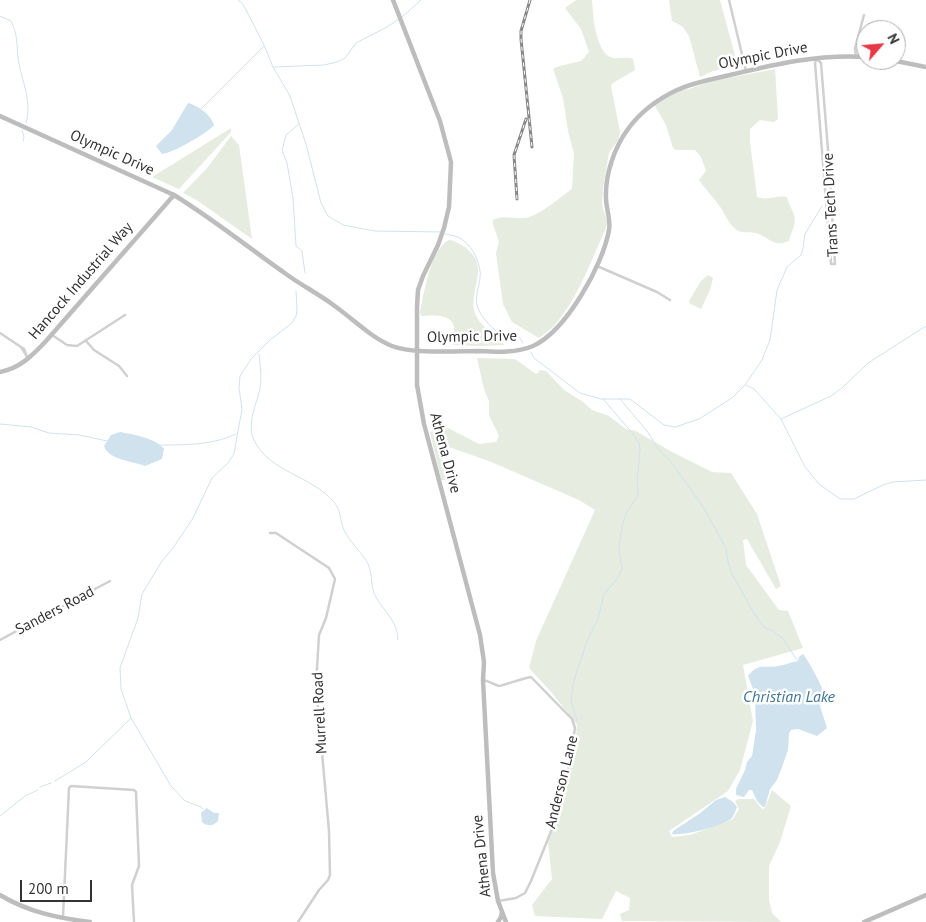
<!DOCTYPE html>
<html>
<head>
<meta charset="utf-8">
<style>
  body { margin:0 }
  #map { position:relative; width:926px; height:922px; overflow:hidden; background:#fff; font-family:"PT Sans",sans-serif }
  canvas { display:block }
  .north { position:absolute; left:856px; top:20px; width:50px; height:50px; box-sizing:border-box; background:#fff; border:1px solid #adadad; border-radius:50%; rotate:63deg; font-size:14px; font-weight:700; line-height:20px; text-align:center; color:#333 }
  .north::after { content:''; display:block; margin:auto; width:18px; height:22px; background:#e63946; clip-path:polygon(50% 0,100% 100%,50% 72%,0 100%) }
  .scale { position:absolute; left:20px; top:880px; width:72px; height:22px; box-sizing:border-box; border:2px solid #333; border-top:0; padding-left:6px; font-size:15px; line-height:18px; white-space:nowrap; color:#333; -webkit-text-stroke:4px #fff; paint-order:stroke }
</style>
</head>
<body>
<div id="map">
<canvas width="926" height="922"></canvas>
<div class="north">N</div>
<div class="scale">200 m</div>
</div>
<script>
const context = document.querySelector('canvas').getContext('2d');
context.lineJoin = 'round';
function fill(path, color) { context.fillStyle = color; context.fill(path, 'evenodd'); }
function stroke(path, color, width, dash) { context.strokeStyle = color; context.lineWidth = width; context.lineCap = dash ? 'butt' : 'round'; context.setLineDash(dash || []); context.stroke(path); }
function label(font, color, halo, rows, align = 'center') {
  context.font = font + ' "PT Sans",sans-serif'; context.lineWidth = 5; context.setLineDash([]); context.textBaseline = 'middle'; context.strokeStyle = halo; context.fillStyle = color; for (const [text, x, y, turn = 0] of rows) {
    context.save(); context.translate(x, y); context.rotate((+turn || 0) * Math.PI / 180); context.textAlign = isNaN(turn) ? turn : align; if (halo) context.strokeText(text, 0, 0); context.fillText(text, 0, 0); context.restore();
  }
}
fill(new Path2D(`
  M576,0H592C593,14 595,49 610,57C617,60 626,56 633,59L635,70L613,83L611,86L620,132L619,139L609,153L603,188L602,204L607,222L606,228C591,261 578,298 554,326C550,330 544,334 539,338L512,322L503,304L496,253L499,242L493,224V220C504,213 520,222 532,216C546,210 559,198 572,189L574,154L568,131L563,98L553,69L556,67L581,61L589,52L581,29L565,8Z
  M669,0H720L737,63L735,66L713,71L700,77L689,36L682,26L672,21Z
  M775,69L778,119L774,122L760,120L750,129V142L757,197C767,201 777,195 787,197C788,203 791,207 793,212C798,222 791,232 789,241C773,248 769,237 756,233C750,231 743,234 737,230C730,226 725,215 721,208C714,198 706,190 699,180L706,171L701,157L695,150H676L673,148L666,125L654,104L680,90L689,89L712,81Z
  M231,128V132L179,189L152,177Z
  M231,136L239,145L252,239L195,199L183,193L208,167Z
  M449,240C456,241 460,244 466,248C490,266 470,288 474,310C477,324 495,336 505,345L479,346L454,345L450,343C451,339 454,335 454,331C456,313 432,315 421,316L420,312C424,294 430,249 449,240Z
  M708,275L713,278L710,290L701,309L689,303V301L701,281Z
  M477,358L515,359L536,374L539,372V370L546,371L564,390L583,402L592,410L609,416L626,429L636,431L672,452L712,472L731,473L757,514L781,586L776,589L747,539L743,540L746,565L779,610L788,611L803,648L743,665L753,721L740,770L728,791L669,831L672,837L690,835L733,819L739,809L735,801L738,799H754L762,809L765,808L772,790L791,806L780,842L769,866V900L772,913L781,922L622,921L620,914L629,910L630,898L616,891L602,919L535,916L532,905L552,879L548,843L559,811L575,748L577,725L552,693L529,668L536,641L595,510L579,500L489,461L443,445L442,460L452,480H441L430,432L446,427L479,444L496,442L499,436L489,415V401L484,389Z`), '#e6ecdf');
fill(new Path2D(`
  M188,103C199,106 210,114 214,125C208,133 171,154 162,154L156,146L172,130Z
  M120,432C132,434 158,439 164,449L162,459L145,466C133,461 108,460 104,446L111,435Z
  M803,654C807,658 824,689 824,694C825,699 822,702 820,706L827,728L817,736L798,729L791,730L789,734L788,750L782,767L777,780L770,789L765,807H763L757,801L752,790H749L744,797L736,795V789L745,770L747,762L752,756L756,731L755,694L748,676C759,662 764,669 778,666C785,665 792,662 798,661L799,657Z
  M725,797L733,802L737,807C736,810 734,815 732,818C723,826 684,836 672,834L673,831L699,814L716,800Z
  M207,808L214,813H219L218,821C213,826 208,827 202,822L201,813Z`), '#cfe2ee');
stroke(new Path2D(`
  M238,0L243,4L264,45L273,67L290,96L306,144L321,203L328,216L343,225L375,231L440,232
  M0,16L11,21C19,37 16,48 19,64C23,84 32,102 26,123
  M402,17L421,0
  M274,67L324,65L337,62L345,58L356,43L387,27L399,19
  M201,109L264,46
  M299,124L286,135L282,150L287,163L293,198L296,246L302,251L305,273
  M22,130L24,137L23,141
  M445,234C451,235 458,236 463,240C473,247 482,266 480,278C479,287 475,296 477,305C480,318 494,330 504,337L511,333L520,338L523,343
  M531,352L534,358L580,393L601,399H630L664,425L675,427L699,419L732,398L745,385L762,360L770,340L777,290L787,267L801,255L803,248L805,234L822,206
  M259,354C260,365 262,377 260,388C257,404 246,424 254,440C270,473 311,475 334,502C341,510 340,521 344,530C350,543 362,552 368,564C373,575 370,587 376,597C384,612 398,621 398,640
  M746,385L754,389L781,419L805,467L819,484L840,499H854L883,485L893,482L926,480
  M620,399L647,431L659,450L672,463L705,510L726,548L728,562L733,576L758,620L765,628L772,630L783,639L797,660
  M781,419L831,396L842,388L868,363L926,326
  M0,424L31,427L49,433L80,435L107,441
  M161,445C187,445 213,445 236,434
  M577,721L571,701L574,680L587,641L598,619L604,594L617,579L622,569L619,548L622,527L626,514L638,495L637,480L640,449L639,443L634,435L603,399
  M55,781L86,762L131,718
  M40,787L51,783
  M203,809L201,807L185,801L171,786L131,718L121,689L120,668L138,618L142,594L162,561L173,548L193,518L212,478L228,463L234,454L242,409L239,388L240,376L251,359L270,340L292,323L296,316L297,309L296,291
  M0,816L25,796L38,790`), '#cfe2ee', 1);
stroke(new Path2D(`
  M729,0L746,71
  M856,56L855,48L864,15
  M817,58L815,63L831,264H835
  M818,60L821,63L829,162L835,264
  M597,266L657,292L670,300
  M0,333L21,347
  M52,335L67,345L77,346L125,315
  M86,341L94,350L119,366L127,376
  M26,354L24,349L21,347L28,358
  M270,533H276L329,568L335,579L326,618L319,635L316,685L329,831L330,875L328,880L319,890L298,922
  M0,640L110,581
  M483,680C489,681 493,684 499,686C501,686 524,678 531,677L572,719L575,728L568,769L556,819L531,881L525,893L516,898L498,901
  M63,917L69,788L71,786L134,790L136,792L139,866L132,885L134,922`), '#d0d0d0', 2.5);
stroke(new Path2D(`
  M393,0L440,121L451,162L449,207L444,228L438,245L423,276L418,290L417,307V385L424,424L480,635L484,662L483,680L493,873L498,901L506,922
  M891,60L926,67
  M0,116L174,195C213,219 249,248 286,274C301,285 317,293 332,304C352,318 370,337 392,346C411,354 457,351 479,351C497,352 517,353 533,346C566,331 603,265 609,230C611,219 606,209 606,198C605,175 614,148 628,129C641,111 658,99 677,90C694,82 713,79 730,75C776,64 818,54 866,57
  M0,372C20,368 32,356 46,341L174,195
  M0,895C28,912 58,918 90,922
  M498,922L501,917L502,912
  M864,922L926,895`), '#bdbdbd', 4.5);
const rail = new Path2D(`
  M530,0L521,31V39L532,147
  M517,199L514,155L526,119`);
stroke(rail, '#888', 3);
stroke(rail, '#fff', 1, [4]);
label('15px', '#333', '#fff', [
  ["Olympic Drive",763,56,-11],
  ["Olympic Drive",112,153,24],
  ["Trans Tech Drive",831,205,-93],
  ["Hancock Industrial Way",81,281,-49],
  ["Olympic Drive",472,337,-1],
  ["Athena Drive",445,453,75],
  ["Sanders Road",55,611,-28],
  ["Murrell Road",320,713,-93],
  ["Anderson Lane",562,782,-76],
  ["Athena Drive",482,856,-96]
]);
label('italic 16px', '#3f7597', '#fff', [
  ["Christian Lake",789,697]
]);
</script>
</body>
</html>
